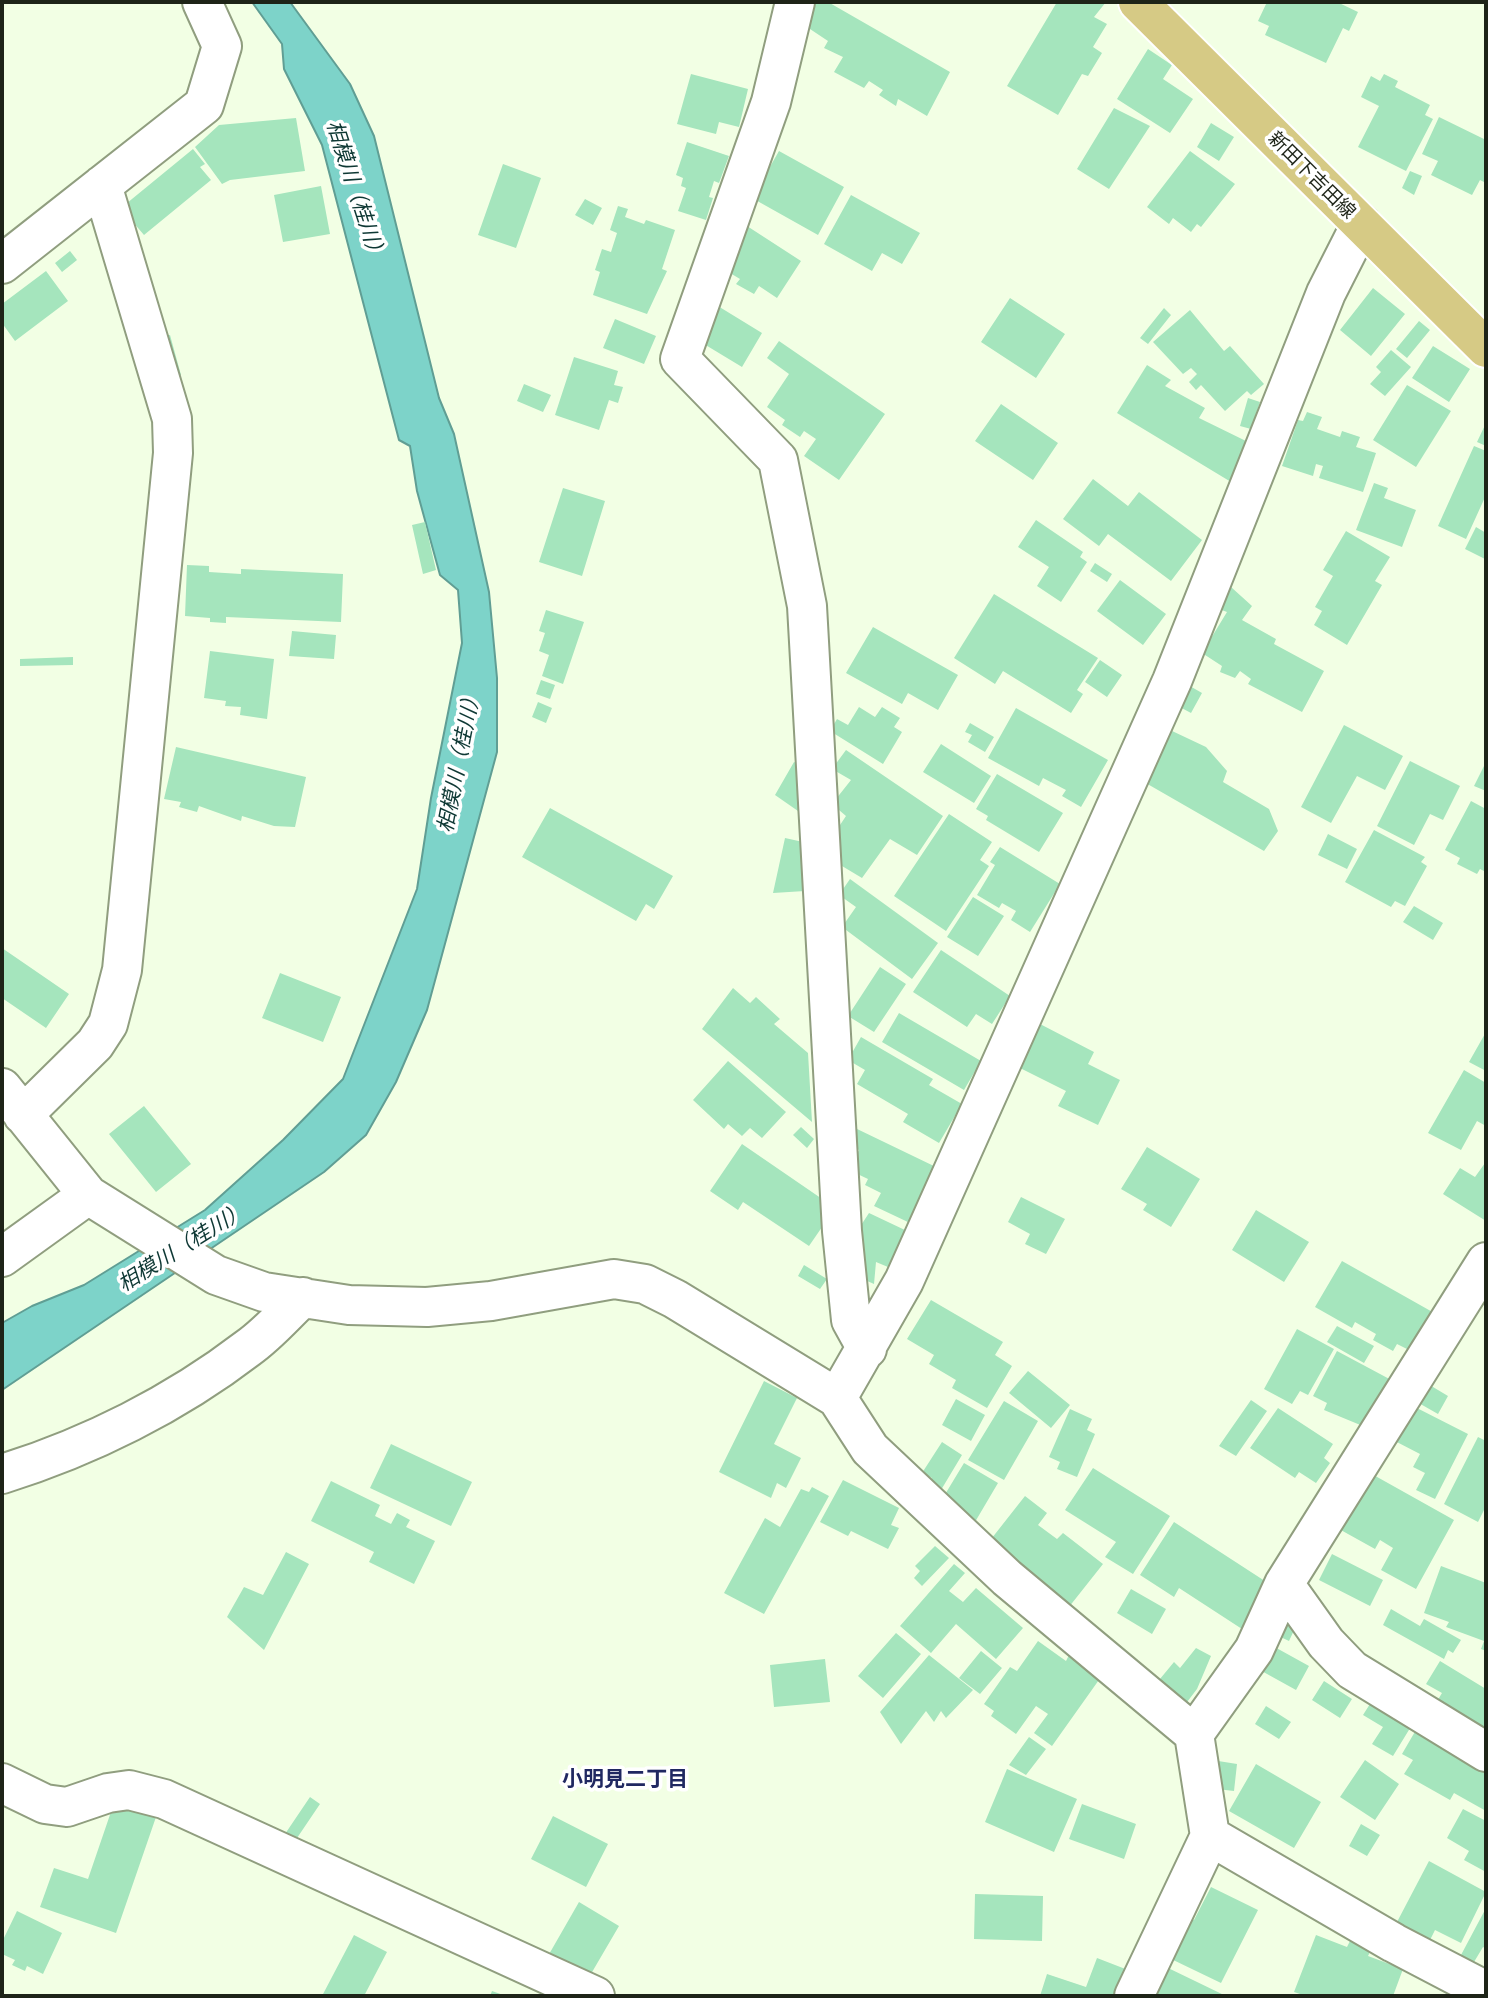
<!DOCTYPE html>
<html>
<head>
<meta charset="utf-8">
<style>
  body { margin:0 }
  #map { position:relative; width:1488px; height:1998px; overflow:hidden; background:#f2ffe4; font-family:Barlow,sans-serif }
  canvas { display:block }
  .frame { position:absolute; inset:0; border:4px solid #1e2418; pointer-events:none }
</style>
</head>
<body>
<div id="map">
<canvas width="1488" height="1998"></canvas>
<div class="frame"></div>
</div>
<script>
const context = document.querySelector('canvas').getContext('2d');
context.lineJoin = 'round';
function fill(path, color) { context.fillStyle = color; context.fill(path, 'evenodd'); }
function stroke(path, color, width, dash) { context.strokeStyle = color; context.lineWidth = width; context.lineCap = dash ? 'butt' : 'round'; context.setLineDash(dash || []); context.stroke(path); }
function label(font, color, halo, rows, align = 'center') {
  context.font = font + ' Barlow,"Noto Sans JP",sans-serif'; context.lineWidth = 7; context.setLineDash([]); context.textBaseline = 'middle'; context.strokeStyle = halo; context.fillStyle = color; for (const [text, x, y, turn = 0] of rows) {
    context.save(); context.translate(x, y); context.rotate((+turn || 0) * Math.PI / 180); context.textAlign = isNaN(turn) ? turn : align; if (halo) context.strokeText(text, 0, 0); context.fillText(text, 0, 0); context.restore();
  }
}
const water = new Path2D(`
  M252,2H290L350,84L374,136L439,398L454,434L489,592L497,678V752L427,1010L396,1082L366,1135L324,1172L2,1390V1323L32,1306L84,1285L205,1210L283,1140L343,1079L417,889L431,798L462,643L458,590L440,575L417,491L410,446L399,440L322,145L284,69L282,44Z`);
fill(water, '#7dd3c9');
stroke(water, '#609e94', 2);
fill(new Path2D(`
  M814,2H828L950,72L927,116L898,99L896,106L879,95L883,90L869,81L864,88L834,72L843,57L824,48L828,41L807,27Z
  M1057,2H1106L1094,17L1107,24L1093,47L1102,53L1088,76L1082,74L1058,115L1007,86Z
  M1267,2H1337L1358,12L1349,31L1343,28L1326,63L1265,35L1269,26L1258,21Z
  M1148,49L1172,65L1163,79L1193,99L1170,133L1117,99Z
  M691,74L748,89L739,127L719,122L716,134L677,124Z
  M1384,74L1398,81L1395,87L1430,105L1425,115L1433,119L1406,171L1358,147L1379,106L1361,97L1371,76L1380,81Z
  M1114,108L1150,126L1109,189L1077,169Z
  M1439,117L1486,140V183L1480,180L1472,195L1431,175L1438,161L1422,154Z
  M296,118L305,171L230,180L222,184L195,147L219,125Z
  M1211,123L1234,137L1219,161L1197,147Z
  M687,142L729,156L719,183L714,181L709,197L713,198L706,220L678,211L686,188L681,186L683,178L676,175Z
  M193,149L205,164L200,167L211,180L144,235L121,208Z
  M779,151L844,187L818,235L752,198Z
  M1190,151L1235,184L1201,227L1197,224L1191,232L1173,218L1169,224L1147,207Z
  M503,164L541,178L516,248L478,235Z
  M1410,171L1422,176L1414,195L1402,188Z
  M321,186L330,234L283,242L274,195Z
  M851,195L920,233L902,264L882,253L872,271L824,244Z
  M585,199L602,208L593,225L575,215Z
  M618,206L628,209L625,217L644,224L646,220L675,230L662,269L667,271L647,314L593,295L600,272L595,270L602,249L611,252L617,233L610,230Z
  M747,226L801,261L777,298L759,286L754,294L736,284L740,279L720,267Z
  M70,251L77,260L62,272L55,263Z
  M46,271L68,301L15,341L2,323V304Z
  M1373,288L1405,314L1371,356L1340,330Z
  M1010,298L1065,334L1036,378L981,342Z
  M713,303L762,333L742,367L699,341Z
  M1164,308L1171,315L1148,344L1140,338Z
  M1190,310L1224,351L1230,346L1264,384L1251,395L1247,391L1225,411L1201,385L1196,390L1189,382L1197,374L1191,368L1183,374L1153,342Z
  M615,319L656,336L644,364L603,348Z
  M1419,321L1430,330L1407,358L1396,349Z
  M170,335L181,375L172,377L161,337Z
  M779,341L885,414L839,480L804,456L816,439L804,431L800,437L782,425L785,420L767,407L789,374L767,358Z
  M1433,346L1470,369L1449,402L1412,378Z
  M1391,350L1411,367L1385,396L1370,384L1381,372L1376,367Z
  M574,357L618,371L614,385L623,387L618,403L609,400L599,430L555,415Z
  M1147,365L1171,380L1165,386L1205,408L1199,418L1248,442L1236,485L1117,413Z
  M524,384L551,395L543,412L517,401Z
  M1407,385L1451,411L1416,467L1373,440Z
  M1248,398L1260,402L1251,429L1240,426Z
  M1001,404L1058,443L1033,480L975,441Z
  M1307,412L1322,417L1317,429L1340,437L1342,431L1360,437L1356,447L1376,453L1363,492L1319,478L1323,466L1316,464L1313,476L1282,466L1298,420L1303,421Z
  M1486,423V446L1477,442Z
  M1474,446L1486,451V495L1466,539L1438,526Z
  M1093,479L1128,506L1139,492L1202,540L1171,581L1108,534L1099,546L1063,519Z
  M1374,483L1388,488L1384,498L1416,510L1402,547L1356,530Z
  M563,488L605,501L582,576L539,562Z
  M1036,520L1083,552L1080,557L1087,562L1061,602L1037,586L1049,567L1018,547Z
  M425,522L436,570L423,574L412,525Z
  M1476,527L1486,533L1485,559L1465,549Z
  M1346,531L1390,557L1375,581L1382,585L1347,645L1314,625L1322,611L1315,607L1333,576L1323,570Z
  M1095,563L1112,574L1107,582L1090,571Z
  M187,565L209,566V572L241,574V569L343,574L341,622L226,617V623L210,622V618L185,616Z
  M1120,580L1166,614L1143,645L1097,611Z
  M1231,587L1252,606L1242,620L1276,639L1274,644L1324,671L1302,712L1248,684L1251,679L1240,671L1235,678L1220,672L1222,666L1202,653L1227,612L1219,609Z
  M994,594L1098,658L1077,690L1083,694L1071,713L1003,671L995,684L954,658Z
  M546,610L584,622L563,684L542,676L549,655L539,651L545,633L539,631Z
  M873,627L958,675L938,710L908,693L902,704L846,673Z
  M292,631L336,635L334,659L289,656Z
  M210,651L274,659L267,719L240,715L241,707L225,706L226,701L204,698Z
  M73,657V665L20,666V659Z
  M1100,660L1122,675L1107,697L1085,682Z
  M541,680L555,685L550,699L536,694Z
  M1188,685L1202,693L1191,713L1176,705Z
  M538,702L552,708L546,723L532,717Z
  M859,707L875,717L882,707L900,718L894,727L902,732L883,764L830,731L837,719L848,725Z
  M1016,708L1108,760L1081,807L1062,796L1066,790L1043,778L1039,786L988,758Z
  M970,723L994,737L985,752L968,742L972,735L965,732Z
  M1344,725L1403,756L1385,790L1357,776L1331,823L1301,807Z
  M1170,730L1206,747L1227,771L1223,782L1269,809L1278,831L1264,851L1144,782Z
  M941,744L991,776L974,803L923,772Z
  M176,747L306,777L295,827L274,826L242,816L241,821L199,806L197,812L179,807L181,802L164,799Z
  M846,750L943,816L917,855L890,839L862,878L832,860L834,834L846,816L832,804L851,780L832,769Z
  M1410,761L1460,786L1443,820L1430,814L1414,845L1377,826Z
  M794,762L805,767L804,803L798,811L775,795Z
  M1486,762V791L1474,786Z
  M997,774L1063,813L1039,852L986,820L988,816L976,809Z
  M1471,801L1486,809V872L1480,869L1477,874L1457,864L1460,858L1445,850Z
  M550,808L673,876L654,909L646,904L636,921L522,857Z
  M949,814L992,842L980,860L989,866L946,931L894,896Z
  M1374,830L1425,857L1421,862L1427,866L1405,906L1395,901L1391,907L1345,882Z
  M1328,834L1357,849L1347,869L1318,855Z
  M785,838L803,842L805,891L773,893Z
  M1000,847L1060,884L1030,932L1011,920L1016,911L1002,903L999,908L977,895L995,865L990,862Z
  M850,879L938,943L912,979L842,927L856,907L839,895Z
  M973,897L1004,916L978,956L947,937Z
  M1414,906L1443,923L1433,940L1403,922Z
  M2,948L69,994L46,1028L2,998Z
  M941,950L1010,996L992,1024L976,1014L967,1027L913,992Z
  M880,967L906,984L874,1032L848,1016Z
  M280,973L341,997L323,1042L262,1018Z
  M733,988L750,1003L756,997L780,1019L774,1024L808,1053L812,1122L702,1029Z
  M899,1013L981,1061L964,1090L882,1042Z
  M1040,1024L1094,1052L1088,1064L1120,1080L1098,1125L1058,1106L1066,1091L1018,1067Z
  M1486,1032V1071L1469,1062Z
  M861,1037L933,1079L929,1085L962,1104L939,1143L903,1122L908,1114L857,1084L865,1070L848,1060Z
  M728,1061L786,1112L762,1138L750,1128L742,1136L728,1124L724,1129L693,1100Z
  M1464,1070L1486,1083V1126L1477,1121L1461,1150L1428,1133Z
  M144,1106L191,1164L156,1192L109,1134Z
  M801,1127L814,1139L807,1148L793,1135Z
  M855,1128L938,1168L910,1223L874,1206L881,1193L865,1185L868,1179L849,1170L859,1150L847,1143Z
  M742,1144L828,1203L831,1214L809,1246L743,1202L738,1210L710,1191Z
  M1147,1147L1200,1179L1171,1227L1143,1210L1147,1204L1121,1189Z
  M1485,1163L1486,1164V1221L1443,1194L1460,1168L1475,1177Z
  M1021,1197L1065,1219L1046,1254L1025,1244L1030,1234L1008,1222Z
  M1256,1210L1309,1242L1284,1282L1232,1250Z
  M869,1213L907,1231L888,1267L876,1262L874,1284L856,1276L850,1242Z
  M1342,1261L1436,1314L1415,1353L1397,1344L1393,1351L1373,1340L1376,1334L1355,1322L1352,1328L1315,1307Z
  M804,1265L827,1279L820,1289L798,1276Z
  M931,1300L1003,1342L995,1355L1012,1366L987,1408L952,1388L956,1380L929,1364L934,1355L907,1339Z
  M1337,1326L1374,1346L1364,1363L1327,1342Z
  M1297,1329L1334,1349L1308,1395L1300,1391L1292,1404L1264,1389Z
  M1337,1351L1395,1382L1370,1429L1324,1410L1327,1403L1313,1396Z
  M1028,1371L1070,1405L1051,1428L1009,1393Z
  M764,1381L797,1398L774,1444L801,1458L786,1488L777,1483L771,1498L719,1472Z
  M1428,1384L1448,1396L1438,1414L1417,1402Z
  M956,1399L985,1415L971,1441L942,1425Z
  M1251,1400L1267,1411L1236,1456L1219,1446Z
  M1004,1401L1038,1421L1004,1480L968,1460Z
  M1409,1404L1468,1434L1435,1499L1416,1490L1425,1473L1413,1467L1420,1454L1391,1439Z
  M1278,1408L1333,1444L1324,1458L1330,1463L1316,1483L1299,1472L1295,1478L1250,1448Z
  M1070,1409L1092,1419L1087,1430L1095,1434L1077,1477L1057,1469L1060,1462L1049,1457Z
  M1478,1437L1486,1441V1506L1478,1522L1444,1504Z
  M942,1442L962,1455L938,1495L926,1487L932,1478L922,1473Z
  M391,1444L472,1482L451,1526L370,1488Z
  M964,1463L998,1483L975,1522L941,1501Z
  M1093,1468L1170,1516L1133,1574L1105,1557L1116,1542L1065,1510Z
  M1370,1473L1454,1520L1416,1589L1381,1570L1393,1548L1380,1540L1375,1549L1339,1529Z
  M843,1480L899,1508L891,1525L899,1528L888,1549L851,1531L848,1536L820,1522Z
  M331,1481L380,1505L375,1516L391,1524L397,1513L410,1520L406,1527L435,1541L414,1584L369,1562L374,1552L311,1521Z
  M812,1487L829,1496L764,1614L724,1593L765,1518L780,1527L801,1489L809,1492Z
  M1025,1496L1047,1513L1038,1525L1057,1539L1063,1533L1103,1564L1065,1612L988,1543Z
  M1174,1522L1271,1585L1242,1629L1179,1588L1174,1597L1140,1575Z
  M935,1546L949,1558L922,1586L914,1578L920,1571L915,1566Z
  M286,1552L309,1564L264,1650L227,1617L244,1587L263,1595Z
  M1332,1554L1383,1580L1370,1606L1319,1580Z
  M954,1564L965,1573L949,1591L963,1602L976,1588L1023,1628L996,1659L956,1624L931,1653L900,1626Z
  M1441,1566L1486,1583V1651L1481,1649L1484,1641L1446,1627L1449,1622L1424,1613Z
  M1131,1589L1166,1609L1152,1634L1117,1613Z
  M1391,1609L1420,1626L1424,1619L1461,1640L1453,1653L1448,1650L1444,1659L1383,1625Z
  M1278,1617L1296,1626L1289,1641L1270,1632Z
  M896,1633L921,1654L883,1698L858,1676Z
  M1038,1641L1066,1661L1069,1655L1101,1677L1052,1746L1034,1733L1048,1714L1036,1706L1016,1734L991,1716L994,1711L984,1704L1010,1667L1017,1671Z
  M1271,1645L1309,1666L1296,1690L1258,1669Z
  M1196,1648L1211,1656L1197,1689L1184,1706L1155,1685L1174,1662L1180,1668Z
  M981,1651L1002,1668L980,1694L959,1678Z
  M929,1655L973,1690L946,1718L941,1711L934,1722L926,1711L901,1744L880,1712Z
  M825,1659L830,1702L774,1707L770,1665Z
  M1440,1661L1486,1689V1740L1433,1708L1442,1693L1426,1684Z
  M1324,1681L1352,1699L1340,1718L1312,1700Z
  M1375,1696L1415,1720L1393,1756L1372,1744L1383,1727L1363,1715Z
  M1266,1706L1291,1722L1279,1739L1255,1724Z
  M1420,1723L1486,1770V1811L1454,1793L1450,1800L1404,1774L1413,1760L1402,1754Z
  M1029,1737L1046,1749L1026,1775L1009,1765Z
  M1212,1760L1237,1764L1234,1791L1208,1788Z
  M1365,1760L1399,1784L1375,1820L1340,1797Z
  M1256,1764L1321,1802L1294,1848L1229,1811Z
  M1007,1769L1077,1799L1054,1852L985,1822Z
  M310,1797L320,1804L295,1841L285,1834Z
  M114,1803L156,1817L116,1933L40,1907L54,1868L88,1879Z
  M1082,1804L1136,1824L1124,1859L1069,1839Z
  M1463,1809L1486,1821V1872L1464,1860L1469,1851L1447,1838Z
  M553,1816L608,1844L586,1887L531,1859Z
  M1361,1824L1380,1835L1367,1856L1349,1846Z
  M1429,1861L1486,1892L1461,1943L1435,1930L1430,1940L1397,1922Z
  M1211,1887L1258,1910L1221,1983L1167,1957L1188,1917L1194,1920Z
  M975,1894L1043,1896L1042,1941L974,1939Z
  M579,1902L619,1926L588,1979L548,1956Z
  M1486,1908V1949L1483,1947L1474,1962L1461,1955Z
  M17,1911L62,1933L43,1974L27,1966L25,1971L12,1965L15,1960L2,1954V1942Z
  M354,1935L387,1952L364,1996H322Z
  M1316,1935L1347,1947L1351,1939L1372,1948L1368,1956L1403,1969L1393,1996H1306L1294,1992Z
  M1097,1958L1128,1970L1118,1996H1040L1047,1974L1086,1987Z
  M1164,1966L1226,1996H1149Z
  M492,1991L506,1996H490Z`), '#a5e5bd');
const minor = new Path2D(`
  M795,2L771,102L680,359L778,460L807,606L842,1231L851,1320L867,1349
  M2,264L204,105L222,46L202,2
  M2,1088L88,1195L216,1275L264,1292L349,1305L427,1307L491,1301L614,1279L645,1284L675,1299L837,1398L870,1449L1007,1578L1194,1734L1210,1836L1134,1996
  M23,1115L95,1044L108,1024L122,970L173,453L172,419L102,185
  M2,1257L88,1195
  M837,1398L904,1281L1172,681L1326,293L1361,224
  M2,1474C89,1447 175,1404 248,1348C268,1334 285,1314 303,1297
  M1284,1584L1326,1643L1352,1670L1486,1752
  M1194,1734L1254,1650L1284,1584L1486,1262
  M2,1783L45,1804L67,1807L108,1793L129,1790L164,1799L595,1996
  M1210,1836L1394,1943L1486,1991`);
const major = new Path2D(`
  M1138,2L1486,348`);
stroke(minor, '#909e7f', 42);
stroke(major, '#fff', 42);
stroke(minor, '#fff', 38);
stroke(major, '#d6ca85', 38);
label('19px', '#1e2418', '#fff', [
  ["新田下吉田線",1312,175,45]
]);
label('italic 21px', '#0e3834', '#fff', [
  ["相模川（桂川）",356,191,72],
  ["相模川（桂川）",459,760,-79],
  ["相模川（桂川）",182,1247,-32]
]);
label('bold 21px', '#202861', '#fff', [
  ["小明見二丁目",625,1779]
]);
</script>
</body>
</html>
